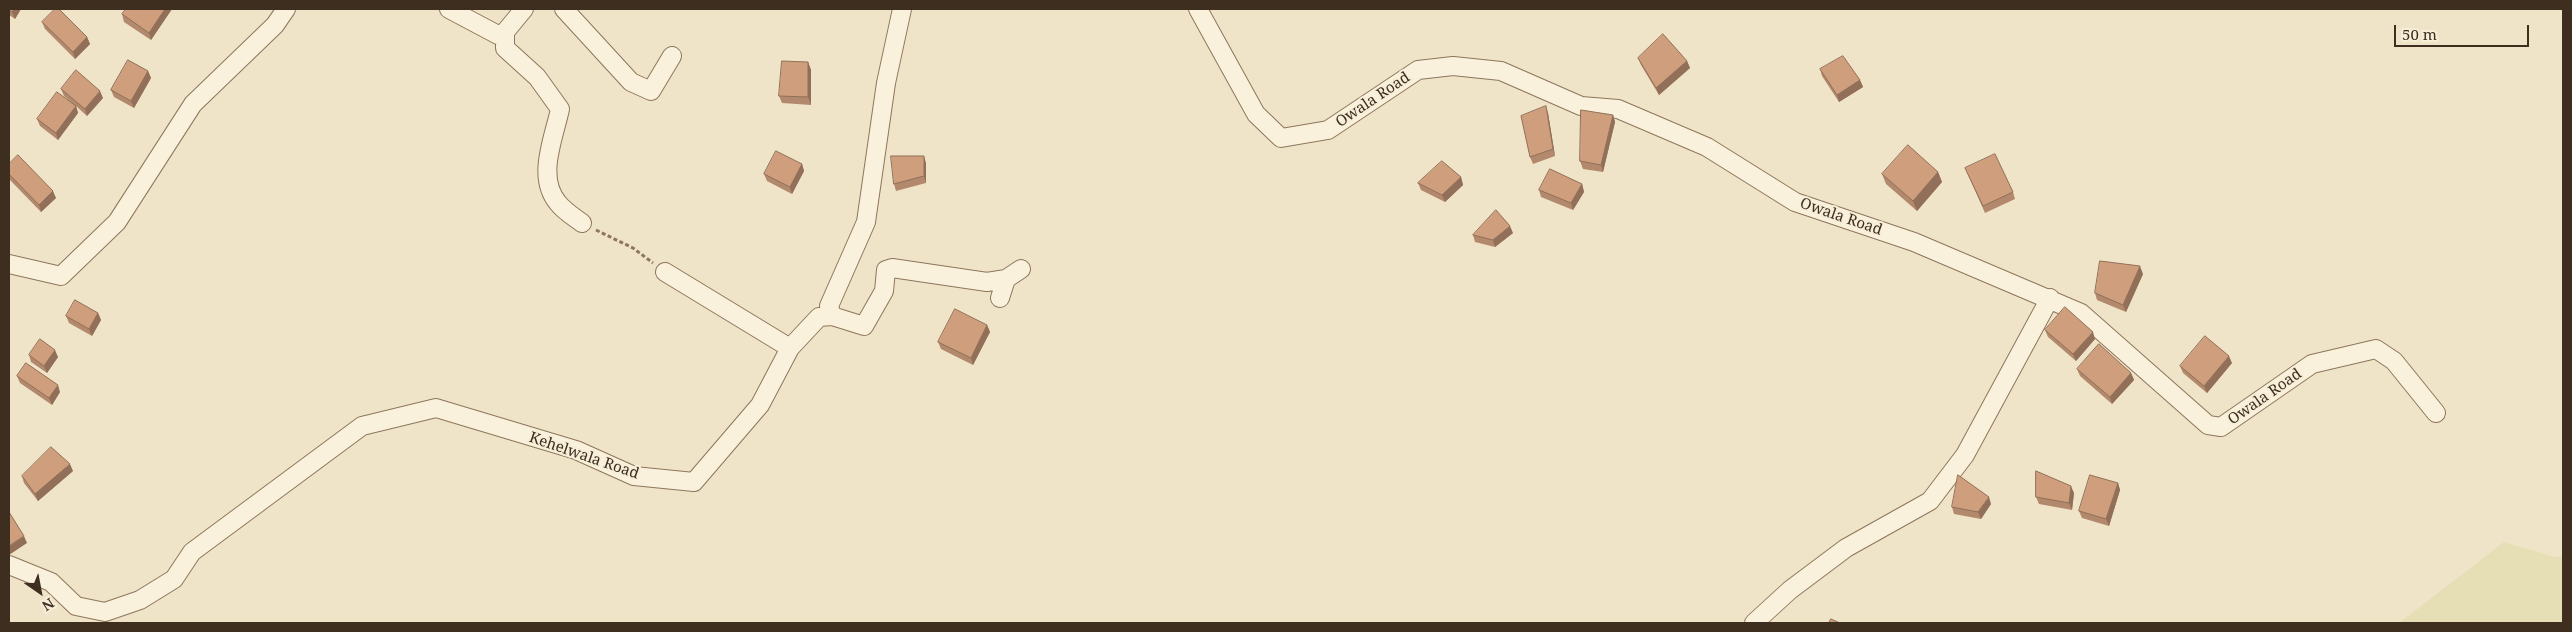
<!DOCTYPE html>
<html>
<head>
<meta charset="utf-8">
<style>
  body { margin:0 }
  #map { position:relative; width:2572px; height:632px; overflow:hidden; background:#f0e4c8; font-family:"Noto Serif",serif }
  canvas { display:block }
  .frame { position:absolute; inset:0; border:10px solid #3d2e20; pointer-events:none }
  .north { position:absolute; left:15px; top:567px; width:50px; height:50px; -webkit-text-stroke:4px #f7eed8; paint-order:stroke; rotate:147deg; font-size:14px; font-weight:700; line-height:20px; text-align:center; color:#3d2e20 }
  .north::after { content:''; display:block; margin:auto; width:18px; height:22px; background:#3d2e20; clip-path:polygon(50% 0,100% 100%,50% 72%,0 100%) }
  .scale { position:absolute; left:2394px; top:25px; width:135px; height:22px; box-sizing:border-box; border:2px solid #3d2e20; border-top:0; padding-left:6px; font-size:15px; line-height:18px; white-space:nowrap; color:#3d2e20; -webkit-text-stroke:4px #f7eed8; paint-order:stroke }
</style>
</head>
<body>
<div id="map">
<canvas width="2572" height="632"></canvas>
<div class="frame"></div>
<div class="north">N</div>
<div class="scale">50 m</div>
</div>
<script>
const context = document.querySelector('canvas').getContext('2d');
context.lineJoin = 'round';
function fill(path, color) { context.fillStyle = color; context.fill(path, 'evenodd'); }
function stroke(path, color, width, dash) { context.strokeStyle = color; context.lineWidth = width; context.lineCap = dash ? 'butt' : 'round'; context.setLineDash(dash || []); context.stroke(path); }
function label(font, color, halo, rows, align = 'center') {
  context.font = font + ' "Noto Serif",serif'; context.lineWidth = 4; context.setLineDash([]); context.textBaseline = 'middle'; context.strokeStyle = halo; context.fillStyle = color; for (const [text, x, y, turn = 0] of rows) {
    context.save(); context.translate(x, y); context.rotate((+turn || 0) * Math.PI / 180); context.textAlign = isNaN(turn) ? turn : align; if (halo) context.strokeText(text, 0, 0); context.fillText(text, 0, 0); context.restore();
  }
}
fill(new Path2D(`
  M2504,542L2554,557L2563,556V623H2399Z`), '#e6deb5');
const minor = new Path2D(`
  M449,9L498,35L505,32L524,9
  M564,9L631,82L651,91L672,56
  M902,9L886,83L866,222L829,306L832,316L864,326L884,291L886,270L892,268L987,282L1006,279
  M1198,9L1256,114L1281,138L1328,130L1418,70L1453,66L1501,71L1581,106L1618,109L1707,147L1795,202L1914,242L2081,313L2208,425L2221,427L2312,364L2376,349L2394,361L2436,413
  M505,32V48L537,77L560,109C554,138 536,177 558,203C564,211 574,217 582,223
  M9,264L61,276L117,222L193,104L275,25L286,9
  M665,272L790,348
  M1000,298L1006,279L1021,269
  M9,565L51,582L76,606L105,612L140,600L174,579L192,552L362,426L436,408L576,450L634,476L694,482L760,405L790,348L819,317L832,316
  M1754,623L1790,590L1846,548L1930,501L1965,455L2050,298`);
stroke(minor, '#8d765c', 20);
stroke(new Path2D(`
  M596,230L633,248L653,263`), '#8d765c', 3, [4, 2.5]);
stroke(minor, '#faf1dc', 18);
fill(new Path2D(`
  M9,9H21L15,19L9,15Z
  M172,9L151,40L124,22L122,14Z
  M42,22L87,37L90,44L75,59L45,29Z
  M1638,58L1687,61L1690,68L1659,95L1641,65Z
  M808,62L811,70V105L782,103L779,96Z
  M1820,69L1860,80L1863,87L1839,102L1822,76Z
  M148,71L151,78L134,108L114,97L111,90Z
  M61,89L103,98L87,116L76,106L78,113L58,140L40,126L37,119L72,103L64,96Z
  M1548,113L1555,156L1533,164L1530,157Z
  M1613,115L1615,122L1603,172L1583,169L1580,161Z
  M926,163V183L896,191L894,184Z
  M9,164L56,198L41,212L9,179Z
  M802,164L804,171L792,194L767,181L764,174Z
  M1965,168L2013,192L2015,199L1985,213Z
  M1938,172L1942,182L1917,211L1886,184L1882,174Z
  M1461,177L1463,185L1445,202L1421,190L1418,183Z
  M1582,184L1584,192L1573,210L1541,197L1539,190Z
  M1513,233L1495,247L1475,242L1473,235Z
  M2143,274L2126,312L2097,300L2095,293Z
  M98,313L101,320L92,336L69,323L66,316Z
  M987,325L990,332L973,365L941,349L938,342Z
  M2045,330L2095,339L2076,361L2048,337Z
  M29,355L58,357L47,373L31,362Z
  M2232,363L2207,393L2183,373L2180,366Z
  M2077,369L2131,373L2134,380L2112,404L2080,376Z
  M17,376L60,392L52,405L20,383Z
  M73,471L38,501L24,483L22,476Z
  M2118,483L2120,490L2109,526L2082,518L2079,511Z
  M2074,493L2072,510L2039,504L2036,497Z
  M1991,504L1981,519L1954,514L1952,507Z`), '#b2896c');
fill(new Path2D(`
  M14,9H21L15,19L12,12Z
  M165,9H172L151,40L149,33Z
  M87,37L90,44L75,59L73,52Z
  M1687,61L1690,68L1659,95L1656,88Z
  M808,62L811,70V105L808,97Z
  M148,71L151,78L134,108L131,101Z
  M1860,80L1863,87L1839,102L1837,95Z
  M100,91L103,98L87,116L85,109Z
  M76,106L78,113L58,140L56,133Z
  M1546,106L1548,113L1555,156L1553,149Z
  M1613,115L1615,122L1603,172L1601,165Z
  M924,156L926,163V183L924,176Z
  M802,164L804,171L792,194L790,187Z
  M1938,172L1942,182L1917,211L1913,201Z
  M1461,177L1463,185L1445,202L1442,195Z
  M1582,184L1584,192L1573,210L1571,203Z
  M53,191L56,198L41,212L39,205Z
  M1510,226L1513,233L1495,247L1493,240Z
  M2140,266L2143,274L2126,312L2123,305Z
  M98,313L101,320L92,336L89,329Z
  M987,325L990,332L973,365L971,358Z
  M2093,332L2095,339L2076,361L2073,354Z
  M55,350L58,357L47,373L44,366Z
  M2229,356L2232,363L2207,393L2204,386Z
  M2131,373L2134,380L2112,404L2110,397Z
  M58,385L60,392L52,405L49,398Z
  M70,464L73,471L38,501L35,494Z
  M2118,483L2120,490L2109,526L2106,519Z
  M2071,486L2074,493L2072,510L2069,503Z
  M1989,497L1991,504L1981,519L1978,512Z
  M24,536L27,543L9,555V546Z`), '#916f58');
const building = new Path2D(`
  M9,9H14L12,12L9,10Z
  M55,9H59L87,37L73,52L42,22Z
  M126,9H165L149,33L122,14Z
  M1663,34L1687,61L1656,88L1638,58Z
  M1843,56L1860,80L1837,95L1820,69Z
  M128,60L148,71L131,101L111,90Z
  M782,61L808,62V97L779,96Z
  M76,70L100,91L85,109L61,89Z
  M57,92L76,106L56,133L37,119Z
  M1546,106L1553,149L1530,157L1521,116Z
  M1581,110L1613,115L1601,165L1580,161Z
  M1908,145L1938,172L1913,201L1882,174Z
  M776,151L802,164L790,187L764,174Z
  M1995,154L2013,192L1983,206L1965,168Z
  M18,155L53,191L39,205L9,174V164Z
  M891,156H924V176L894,184Z
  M1442,161L1461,177L1442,195L1418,183Z
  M1550,169L1582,184L1571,203L1539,190Z
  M1496,210L1510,226L1493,240L1473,235Z
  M2100,261L2140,266L2123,305L2095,293Z
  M75,300L98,313L89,329L66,316Z
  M2065,307L2093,332L2073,354L2045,330Z
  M955,309L987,325L971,358L938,342Z
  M2205,336L2229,356L2204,386L2180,366Z
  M40,339L55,350L44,366L29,355Z
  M2099,344L2131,373L2110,397L2077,369Z
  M26,363L58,385L49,398L17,376Z
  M51,447L70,464L35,494L22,476Z
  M2036,471L2071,486L2069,503L2036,497Z
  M1958,475L1989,497L1978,512L1952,507Z
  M2090,475L2118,483L2106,519L2079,511Z
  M9,512L24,536L9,546Z
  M1831,619L1840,623H1829Z`);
fill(building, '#cf9f7d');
stroke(building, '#916f58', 1);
label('15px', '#3d2e20', '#f7eed8', [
  ["Owala Road",1373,100,-34],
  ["Owala Road",1841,217,19],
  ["Owala Road",2265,397,-35],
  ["Kehelwala Road",584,456,19]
]);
</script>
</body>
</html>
